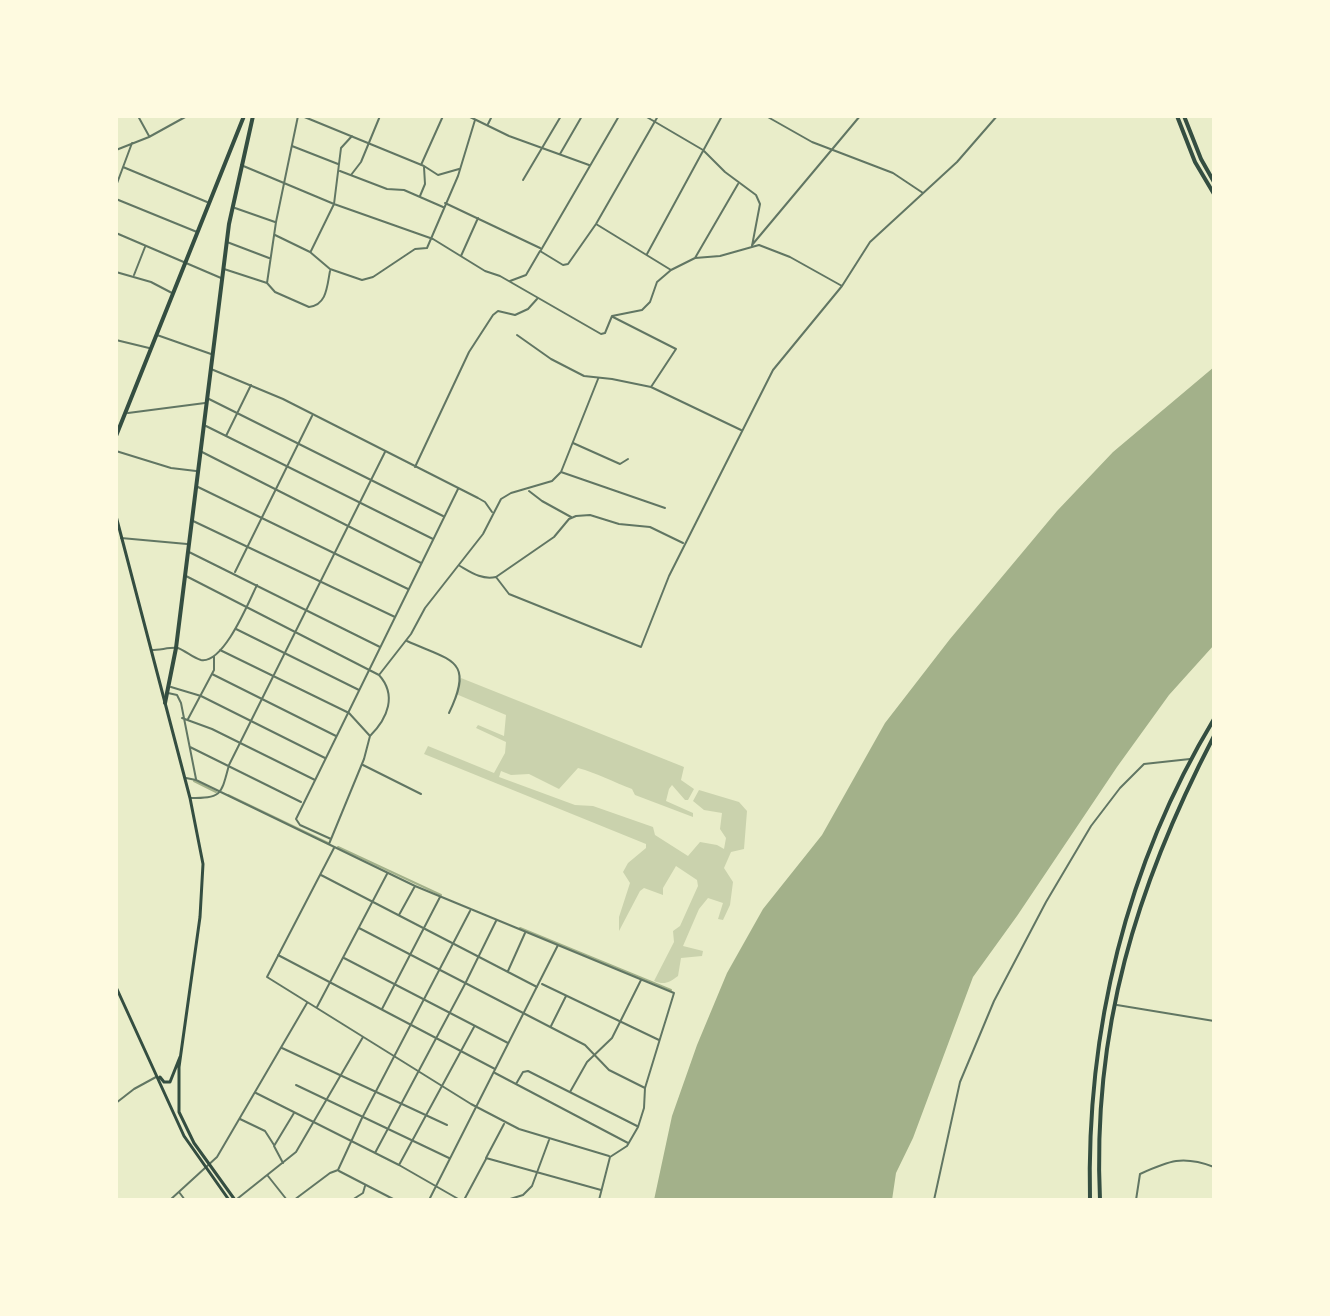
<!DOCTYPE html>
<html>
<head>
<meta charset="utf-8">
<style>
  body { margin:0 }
  #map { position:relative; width:1330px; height:1316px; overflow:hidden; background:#e9edc9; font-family:"Titillium Web",sans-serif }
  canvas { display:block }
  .frame { position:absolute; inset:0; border:118px solid #fefae0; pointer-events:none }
</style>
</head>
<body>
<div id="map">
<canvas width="1330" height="1316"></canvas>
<div class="frame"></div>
</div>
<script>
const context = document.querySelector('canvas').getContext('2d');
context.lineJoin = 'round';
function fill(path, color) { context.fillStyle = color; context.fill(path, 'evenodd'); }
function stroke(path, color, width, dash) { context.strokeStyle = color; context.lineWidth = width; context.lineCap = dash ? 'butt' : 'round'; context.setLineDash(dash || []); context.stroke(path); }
fill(new Path2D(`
  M461,678L684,767L681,780L694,789L688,800H685L672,785L669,789L666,801L693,813V817L635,795L632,789C613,782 597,773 578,768L559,789L529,774L511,775L501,771L499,777L575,805L593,806L653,827L655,835L688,856L700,842L717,845L724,849L726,838L720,829L722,813L704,810L693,801L699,790L739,802L747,811L744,849L731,852L724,868L733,882L730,905L723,920L718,919L723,903L708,898L699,909L683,946L703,951L702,956L681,958L678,976C669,983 664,985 654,981L674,942L673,931L680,926L698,886L697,880L676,866L663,888V895L644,888L640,891L619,931V917L630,883L623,872L628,863L646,848V844L424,754L428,746L494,773L505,753L506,742L476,728L478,725L504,736L506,715L456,694Z`), '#cad2ad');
fill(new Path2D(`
  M1214,367V645L1169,695L1117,767L1017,916L973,977L913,1138L896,1173L892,1200H654L672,1116L697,1045L727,973L763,909L822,835L885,723L950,639L1057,511L1113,452Z`), '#a3b18a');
stroke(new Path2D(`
  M194,781L216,792
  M228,795L328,843
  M338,847L441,895
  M520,928L671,990`), '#a3b18a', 2);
stroke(new Path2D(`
  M138,116L149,136
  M302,116L424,166L438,175L459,169
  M468,116L509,136L589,165
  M645,116L703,150L725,172L756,195L760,204L752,246
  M766,116L812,142L893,173L923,193
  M488,124L492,116
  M292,146L338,164
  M116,150L149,137L187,116
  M560,154L582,116
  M241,165L334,204L433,239L485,271L500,276L601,334L605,333L612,316L642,310L650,302L657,282L671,270
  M421,165L443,116
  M123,167L207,202
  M340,171L387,189L404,190L443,207
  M351,175L361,162L380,116
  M523,180L561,116
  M116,186L132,143
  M420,196L425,184L424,167
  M116,199L197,232
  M445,203L540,248
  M235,208L275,222
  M596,224L671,270L695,258L720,256L759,245L790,257L842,286
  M116,233L221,278
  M275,235L310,252L330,269L362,280L373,277L415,249L427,248L458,176L475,120
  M227,242L269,258
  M752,245L860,116
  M541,250L619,116
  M311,251L334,204L341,148L352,136
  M647,254L722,116
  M461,256L478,218
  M695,258L738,184
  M224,269L267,283L276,222L298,116
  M116,272L151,282L172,293
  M134,275L145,247
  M510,281L526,275L540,251L563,265L568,264L596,224L658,116
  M267,283L275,292L309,307C327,305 327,286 330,271
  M613,317L676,349L651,387
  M157,335L211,354
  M517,335L551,359L584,376L612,379L651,387L741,430
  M116,340L149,348
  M211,369L283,399L478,498L485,502L492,512
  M209,399L443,516
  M128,413L205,403
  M206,426L433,539
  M226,436L251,385
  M573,443L620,464L628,459
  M116,451L171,468L196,471
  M202,452L421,563
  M415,467L469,352L493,315L498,311L515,315L528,309L537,299
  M561,472L665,508
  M198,487L408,589
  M529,491L542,501L571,517
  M191,520L395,617
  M121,538L187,544
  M189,552L380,647
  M460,566C472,573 482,580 496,577L554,537L569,519L576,516L590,515L619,524L650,527L683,543
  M235,572L312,416
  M186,576L379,675C397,695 388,718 370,736
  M496,577L509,594L641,647L669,576L773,370L842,286L870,242L957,162L997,116
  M236,629L359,690
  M407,641C451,661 475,659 449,713
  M152,650C160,650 171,647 178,648C186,651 193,658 201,660C224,664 249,601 257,585
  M220,650L349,713L370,736L364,759L329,844
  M212,674L336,736
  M379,675L411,634L425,608L483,534L501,499L511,493L552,481L561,472L598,379
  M171,687L201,696L325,758
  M168,693L177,695L181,703L196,779
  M182,718L212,729L315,780
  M188,719L214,670V656
  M190,747L301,802
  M363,765L421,794
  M186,778L196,780L415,886L674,993L645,1088L644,1108L638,1127L627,1146L610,1157L599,1200
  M190,798C222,798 221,795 229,765L385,452
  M331,839L300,825L296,819L458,489
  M334,848L267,977L471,1104L519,1129L609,1156
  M321,875L537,987
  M399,915L415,886
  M359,928L585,1045L609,1070L645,1088
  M278,955L495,1069
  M344,958L508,1043
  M508,971L525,933
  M542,984L659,1040
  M1117,1005L1214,1021
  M317,1007L387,874
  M382,1009L440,897
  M551,1026L566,996
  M282,1048L447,1125
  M495,1073L628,1143
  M516,1084L523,1072L528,1071L637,1126
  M296,1085L449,1158
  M570,1092L587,1062L612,1038L641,980
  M256,1093L399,1165L460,1200
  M116,1103L134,1089L156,1077
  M240,1119L265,1131L274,1145
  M504,1124L486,1158L601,1190
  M375,1153L465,984L496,921
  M283,1163L274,1146L294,1113
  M399,1165L474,1027
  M339,1171L395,1200
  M268,1176L287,1200
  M179,1192L185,1200
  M237,1199L296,1152L363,1037
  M170,1200L217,1157L307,1003
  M294,1200L330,1173L338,1170L362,1118L470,911
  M352,1200L363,1193L365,1186
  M429,1200L558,945
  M464,1200L486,1159
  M507,1200L523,1195L532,1186L549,1140
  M934,1200L960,1082L994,1001L1046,902L1091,826L1120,788L1144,764L1190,759
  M1136,1200L1140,1174C1169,1161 1182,1155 1214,1167`), '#617663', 2);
stroke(new Path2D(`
  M116,516L190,798L203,864L200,917L179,1067V1112L194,1143L235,1200
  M116,987L184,1136L229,1200
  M160,1077L164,1082H170L180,1057`), '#344e41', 3);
stroke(new Path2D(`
  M1177,116L1195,162L1214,194
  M1184,116L1201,159L1214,182
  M116,436L244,116
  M165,703L176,648L229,224L253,116
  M1090,1200C1086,1031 1126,865 1214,719
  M1100,1200C1092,1030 1136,886 1214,736`), '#344e41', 4);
</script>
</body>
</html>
